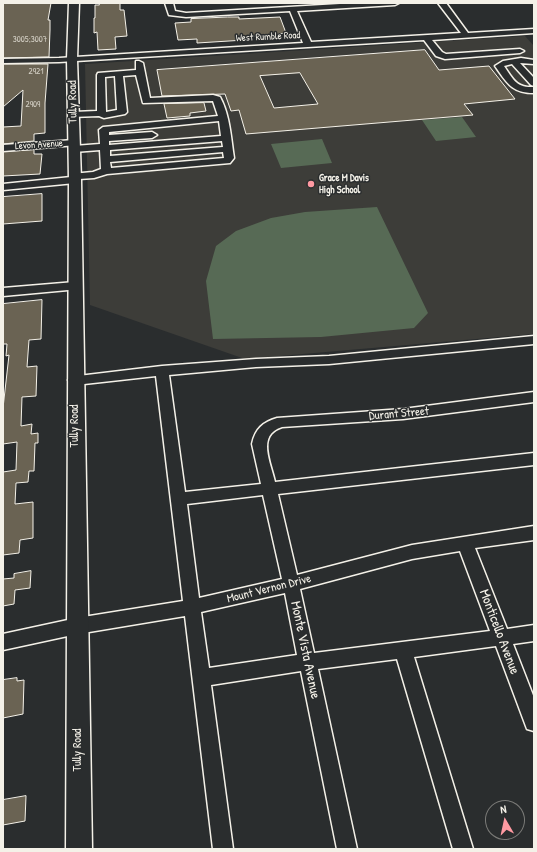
<!DOCTYPE html>
<html>
<head>
<meta charset="utf-8">
<style>
  body { margin:0 }
  #map { position:relative; width:537px; height:852px; overflow:hidden; background:#2a2d2e; font-family:"Patrick Hand",sans-serif }
  canvas { display:block }
  .frame { position:absolute; inset:0; border:4px solid #f4f1e8; pointer-events:none }
  .north { position:absolute; left:485px; top:800px; width:40px; height:40px; box-sizing:border-box; background:#2a2d2e; border:1px solid #7b7b78; border-radius:50%; rotate:351deg; font-size:11px; font-weight:700; line-height:16px; text-align:center; color:#f4f1e8 }
  .north::after { content:''; display:block; margin:auto; width:14px; height:18px; background:#ff9aa2; clip-path:polygon(50% 0,100% 100%,50% 72%,0 100%) }
</style>
</head>
<body>
<div id="map">
<canvas width="537" height="852"></canvas>
<div class="frame"></div>
<div class="north">N</div>
</div>
<script>
const context = document.querySelector('canvas').getContext('2d');
context.lineJoin = 'round';
function fill(path, color) { context.fillStyle = color; context.fill(path, 'evenodd'); }
function stroke(path, color, width, dash) { context.strokeStyle = color; context.lineWidth = width; context.lineCap = dash ? 'butt' : 'round'; context.setLineDash(dash || []); context.stroke(path); }
function label(font, color, halo, rows, align = 'center') {
  context.font = font + ' "Patrick Hand",sans-serif'; context.lineWidth = 3; context.setLineDash([]); context.textBaseline = 'middle'; context.strokeStyle = halo; context.fillStyle = color; for (const [text, x, y, turn = 0] of rows) {
    context.save(); context.translate(x, y); context.rotate((+turn || 0) * Math.PI / 180); context.textAlign = isNaN(turn) ? turn : align; if (halo) context.strokeText(text, 0, 0); context.fillText(text, 0, 0); context.restore();
  }
}
fill(new Path2D(`
  M525,36L534,46V334L245,359L90,305L85,64Z`), '#3d3d39');
fill(new Path2D(`
  M462,117L476,137L436,141L422,120Z
  M322,139L332,163L281,168L271,144Z
  M377,207L428,313L414,328L321,337L213,339L206,281L216,246L236,231L271,218L305,212Z`), '#576a55');
const building = new Path2D(`
  M3,3H51L48,20H50V30L49,57L3,58Z
  M99,3H120V10H124L127,36L115,37L116,49L98,50L97,32L94,33V18H95V5H99Z
  M228,17H239V19L280,17L286,33L278,34L280,38H269L268,35L244,37L245,40L197,43V39L178,40L175,23L191,22V19Z
  M425,50L439,70L489,66L515,99L464,104L473,115L246,134L239,110L231,111L225,94L162,96L157,70ZM300,73L318,104L274,108L260,76Z
  M3,64H48L45,103V133L34,134V141L3,144V127L21,126L23,90L3,107Z
  M204,103L206,111L190,113V116L167,118L164,104Z
  M34,150V154H42L40,174L3,176V152Z
  M42,194V221L3,224V197Z
  M42,300L41,339L29,340L27,367L37,366L36,396L22,397L21,426L32,424L31,434L38,433V443H35L34,471H29L28,482L16,483L15,504L33,502V538L20,540L19,553L3,555V472L16,470L17,442L3,444V408L9,355L6,356L7,344H3V304Z
  M31,571L30,588L15,590L14,604L3,606V579L14,578V574Z
  M17,678V681L24,680L23,714L3,718V680Z
  M26,796L25,821L3,825V800Z`);
fill(building, '#6a6353');
stroke(building, '#f4f1e8', 1);
const minor = new Path2D(`
  M165,3H173L175,11L186,13L357,3H399L395,5L297,11L311,42L461,33L438,3H446L468,33L534,29V33L432,40L442,52L446,54L520,49L524,51L520,53L445,59L436,56L424,40L59,62L3,63V59L59,58L303,43L290,11L186,17L169,15Z
  M521,58L534,60V64L520,63L534,78V86L531,85L512,64L504,66C513,79 516,88 534,87V93C512,93 507,83 495,66L503,61Z
  M136,61H139L143,63L150,98L213,95L220,97C230,115 231,139 234,158L230,163L107,174L94,178L79,179V182L75,183L3,190V184L71,177V174L93,172L101,169L100,150L74,152L69,149L74,146L100,144L99,130L103,127L218,116L213,101L143,103L136,75L123,76L127,112L125,114L104,118L99,116L71,117L69,115L71,113L74,112L97,111V75L98,73L136,70ZM115,76L117,110L106,112L105,77ZM219,121L221,136L109,145V141L152,138L157,135L152,132L109,135V132ZM222,141L223,147L110,156V150ZM223,152L224,158L111,168L110,162Z
  M74,140L77,141L79,143L77,145L3,151V145Z
  M75,282L79,283L81,286L79,289L3,296V288Z
  M534,336V344L329,364L256,367L169,375L185,492L261,484L252,444C255,429 263,422 277,418L403,409L534,392V402L403,419L282,427C256,435 271,463 275,482L534,453V465L278,494L297,575L412,545L534,526V540L475,548L507,629L534,625V641L513,644L534,698V731L527,729L496,646L414,657L473,849H453L397,659L318,669L357,849H337L301,671L211,685L233,849H213L185,616L77,634L3,650V634L77,618L183,601L156,376L75,385L70,383L68,380L70,377L162,366L256,359L329,356ZM263,495L282,579L199,598L187,504ZM460,551L490,631L314,653L300,589L412,559ZM285,593L297,655L209,668L201,612Z`);
const major = new Path2D(`
  M69,3H79L77,59L81,180L92,849H66L69,180L67,59Z`);
stroke(minor, '#f4f1e8', 3);
stroke(major, '#f4f1e8', 3);
fill(minor, '#2a2d2e');
fill(major, '#2a2d2e');
for (const [x, y, r, color] of [
  [311,184,4,"#ff9aa2"]
]) { const dot = new Path2D(); dot.arc(x, y, r, 0, 2 * Math.PI); context.fillStyle = color; context.fill(dot); stroke(dot, '#2a2d2e', 1.5); }
label('9px', '#d2cec3', null, [
  ["3005;3007",30,40],
  ["2921",36,72],
  ["2909",33,105]
]);
label('10px', '#f4f1e8', '#2a2d2e', [
  ["West Rumble Road",268,37,-3],
  ["Levon Avenue",39,145,-4]
]);
label('bold 10px', '#f4f1e8', '#2a2d2e', [
  ["Grace M Davis",319,178],
  ["High School",319,190]
], 'left');
label('12px', '#f4f1e8', '#2a2d2e', [
  ["Tully Road",73,102,-91],
  ["Durant Street",399,414,-5],
  ["Tully Road",75,426,-90],
  ["Mount Vernon Drive",269,589,-14],
  ["Tully Road",78,750,-90]
]);
label('14px', '#f4f1e8', '#2a2d2e', [
  ["Monticello Avenue",499,632,69],
  ["Monte Vista Avenue",305,650,78]
]);
</script>
</body>
</html>
